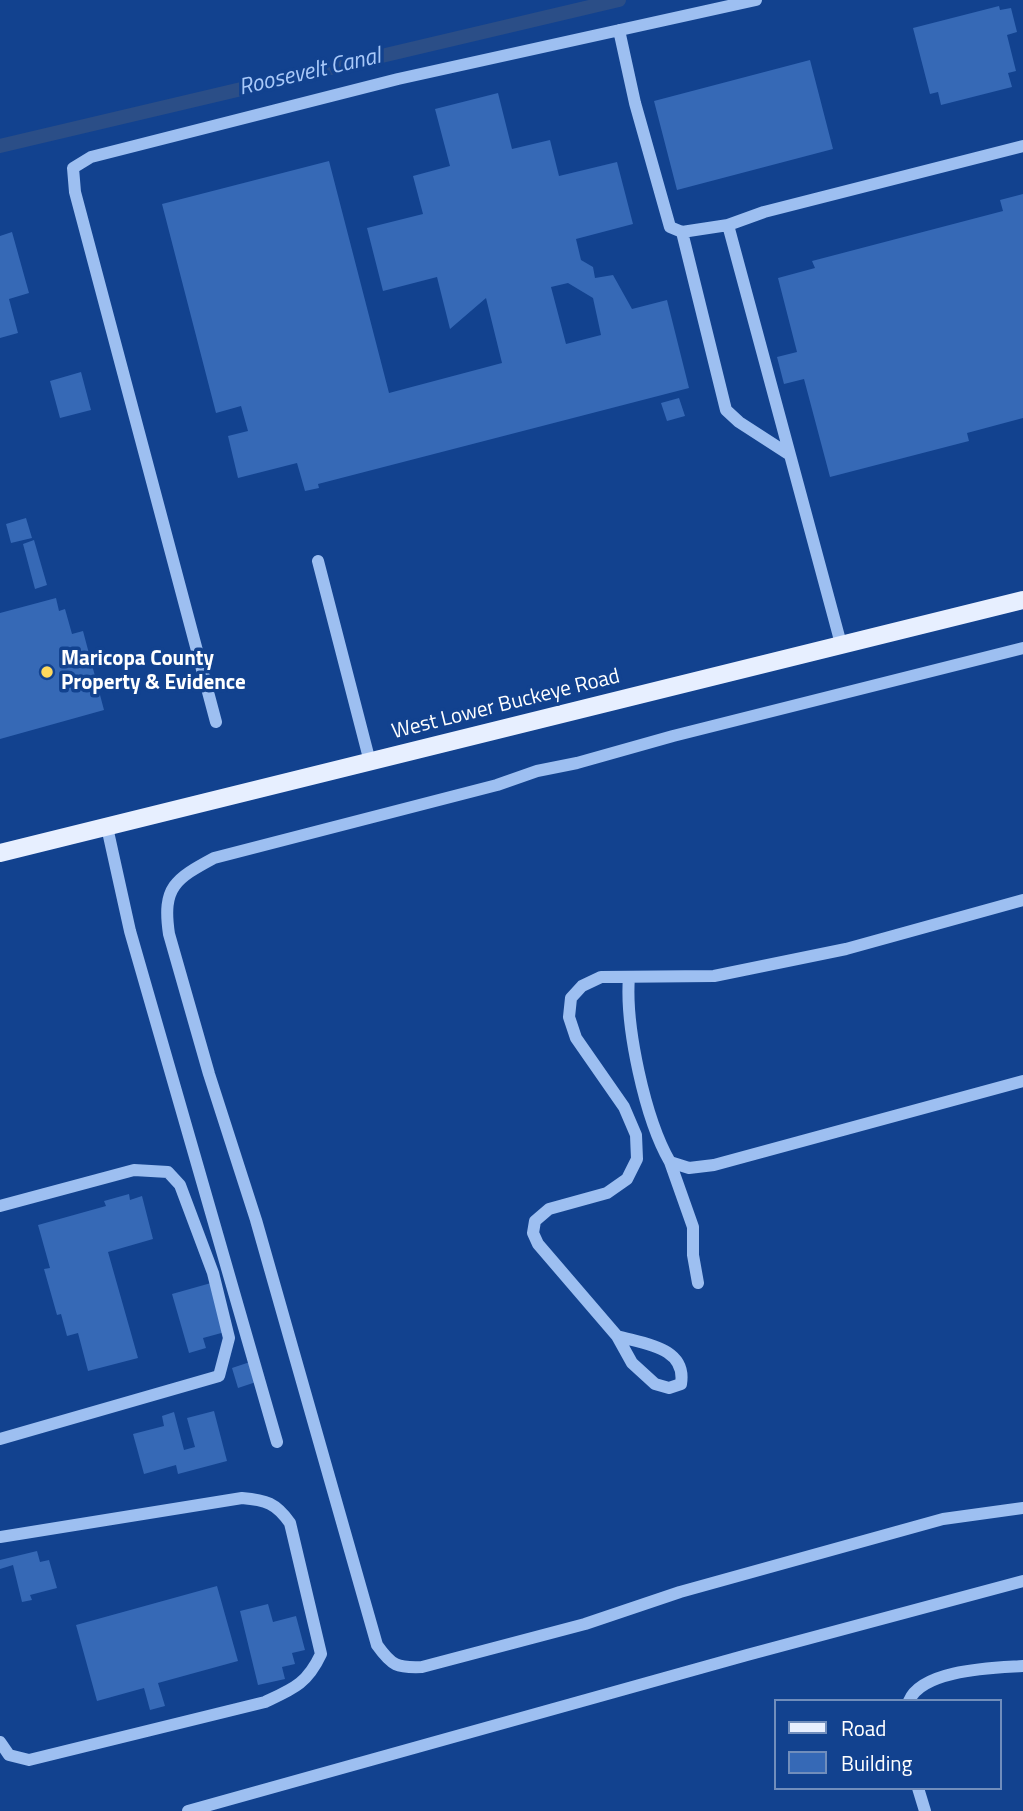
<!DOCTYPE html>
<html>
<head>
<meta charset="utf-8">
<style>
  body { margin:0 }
  #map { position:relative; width:1023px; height:1811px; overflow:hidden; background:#12428f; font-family:"Titillium Web",sans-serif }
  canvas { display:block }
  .legend { position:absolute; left:774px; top:1699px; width:228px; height:91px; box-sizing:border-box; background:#12428f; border:2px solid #718ebc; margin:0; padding:9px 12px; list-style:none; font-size:21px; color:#fff }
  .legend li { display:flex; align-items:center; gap:14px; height:35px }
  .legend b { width:35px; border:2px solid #718ebc }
</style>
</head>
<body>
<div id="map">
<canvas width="1023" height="1811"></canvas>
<ul class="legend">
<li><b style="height:9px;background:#e7efff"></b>Road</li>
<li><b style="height:19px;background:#3669b6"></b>Building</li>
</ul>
</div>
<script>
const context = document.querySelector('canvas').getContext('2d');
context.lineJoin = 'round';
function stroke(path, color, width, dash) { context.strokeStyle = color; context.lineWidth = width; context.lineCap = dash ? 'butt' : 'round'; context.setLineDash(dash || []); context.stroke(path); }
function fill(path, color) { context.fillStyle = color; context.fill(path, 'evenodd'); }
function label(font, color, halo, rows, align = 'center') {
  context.font = font + ' "Titillium Web",sans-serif'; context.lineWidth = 7; context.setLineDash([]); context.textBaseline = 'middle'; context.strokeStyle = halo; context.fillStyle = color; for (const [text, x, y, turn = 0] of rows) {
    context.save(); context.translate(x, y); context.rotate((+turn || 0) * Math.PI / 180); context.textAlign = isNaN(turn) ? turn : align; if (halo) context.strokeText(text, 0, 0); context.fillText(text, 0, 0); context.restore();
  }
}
stroke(new Path2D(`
  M0,146L619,0`), '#2b4e87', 14);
fill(new Path2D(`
  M999,6L1000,10L1011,8L1017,32L1007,35L1016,71L1008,73L1012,87L941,105L938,92L930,94L913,28Z
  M810,60L833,149L677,190L654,101Z
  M498,93L512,149L550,140L559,176L617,162L633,224L576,239L581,260L593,267L595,278L613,275L632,309L667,300L689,388L318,484L319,488L305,491L297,463L238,478L228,436L248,431L241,406L216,413L162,204L329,161L389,393L502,363L486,298L450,329L437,277L383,291L367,228L423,214L413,176L450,166L435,109ZM568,283L593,298L601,335L566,344L551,287Z
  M1023,194V418L967,433L969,441L830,477L804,379L784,384L777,357L797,352L778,278L815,268L812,261L1003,211L1000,200Z
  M12,232L29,293L9,299L18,333L0,338V236Z
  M81,372L91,410L60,418L50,381Z
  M679,398L685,416L667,421L661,403Z
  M26,518L32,538L11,543L6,524Z
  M34,540L47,585L35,589L23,544Z
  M56,598L59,611L65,609L72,634L83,631L104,710L0,739V613Z
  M129,1194L130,1200L142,1196L153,1239L108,1252L138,1358L88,1371L78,1333L67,1336L61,1314L57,1315L44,1269L50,1268L38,1225L106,1206L104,1201Z
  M211,1283L225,1332L203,1338L206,1348L189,1353L172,1294Z
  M250,1362L256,1382L238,1388L232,1368Z
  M214,1411L227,1461L178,1474L176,1465L144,1474L133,1434L164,1426L162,1416L174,1412L184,1450L195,1447L187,1418Z
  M37,1551L40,1562L49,1560L57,1588L30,1595L32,1600L22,1602L13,1565L0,1569V1560Z
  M217,1586L238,1661L158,1683L165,1706L150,1710L144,1688L97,1701L76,1625Z
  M268,1604L273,1622L296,1616L305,1650L292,1653L295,1664L282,1667L285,1679L258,1685L240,1611Z`), '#3669b6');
stroke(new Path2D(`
  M619,30L635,103L670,227L682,232L728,225
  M682,232L726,410L739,422L790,455
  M318,561L370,762
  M841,644L728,225L764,212L1023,146
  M1023,648L673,736L577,763L537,771L497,785L214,858C175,879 162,887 169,934L209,1074L256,1220L377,1645C392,1666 397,1668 422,1667L585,1624L680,1592L943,1519L1023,1508
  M216,722L75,192L73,168L91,157L398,79L756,0
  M107,827L130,931L277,1442
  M629,977C625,1026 645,1119 670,1162L689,1168L714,1165L1023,1081
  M670,1162L693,1227V1255L698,1283
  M0,1206L134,1170L168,1172L180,1185L213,1273L229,1338L219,1376L0,1439
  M617,1336C644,1344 687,1347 681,1384L669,1388L655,1384L632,1363L617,1336L538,1244L533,1233L535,1221L549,1209L607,1193L627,1179L637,1159L636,1135L624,1107L576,1038L569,1017L571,998L582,986L601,977L714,976L846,949L1023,900
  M0,1537L242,1498C266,1500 276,1503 290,1523L321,1654C307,1684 293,1689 265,1702L29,1760L9,1755L0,1742
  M909,1701C922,1669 994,1668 1023,1666
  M918,1788L925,1811
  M188,1811L747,1655L1023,1581`), '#9dbff1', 12);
stroke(new Path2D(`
  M0,853L1023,600`), '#e7efff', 18);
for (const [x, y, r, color] of [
  [47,672,7,"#ffd95d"]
]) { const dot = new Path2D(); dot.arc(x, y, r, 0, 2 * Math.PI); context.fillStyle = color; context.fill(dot); stroke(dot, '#12428f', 2.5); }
label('bold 21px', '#fff', '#12428f', [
  ["Maricopa County",61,660],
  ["Property & Evidence",61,684]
], 'left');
label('21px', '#fff', '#12428f', [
  ["West Lower Buckeye Road",506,705,-14]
]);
label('italic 23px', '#a9c9f9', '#12428f', [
  ["Roosevelt Canal",310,73,-13]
]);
</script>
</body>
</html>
